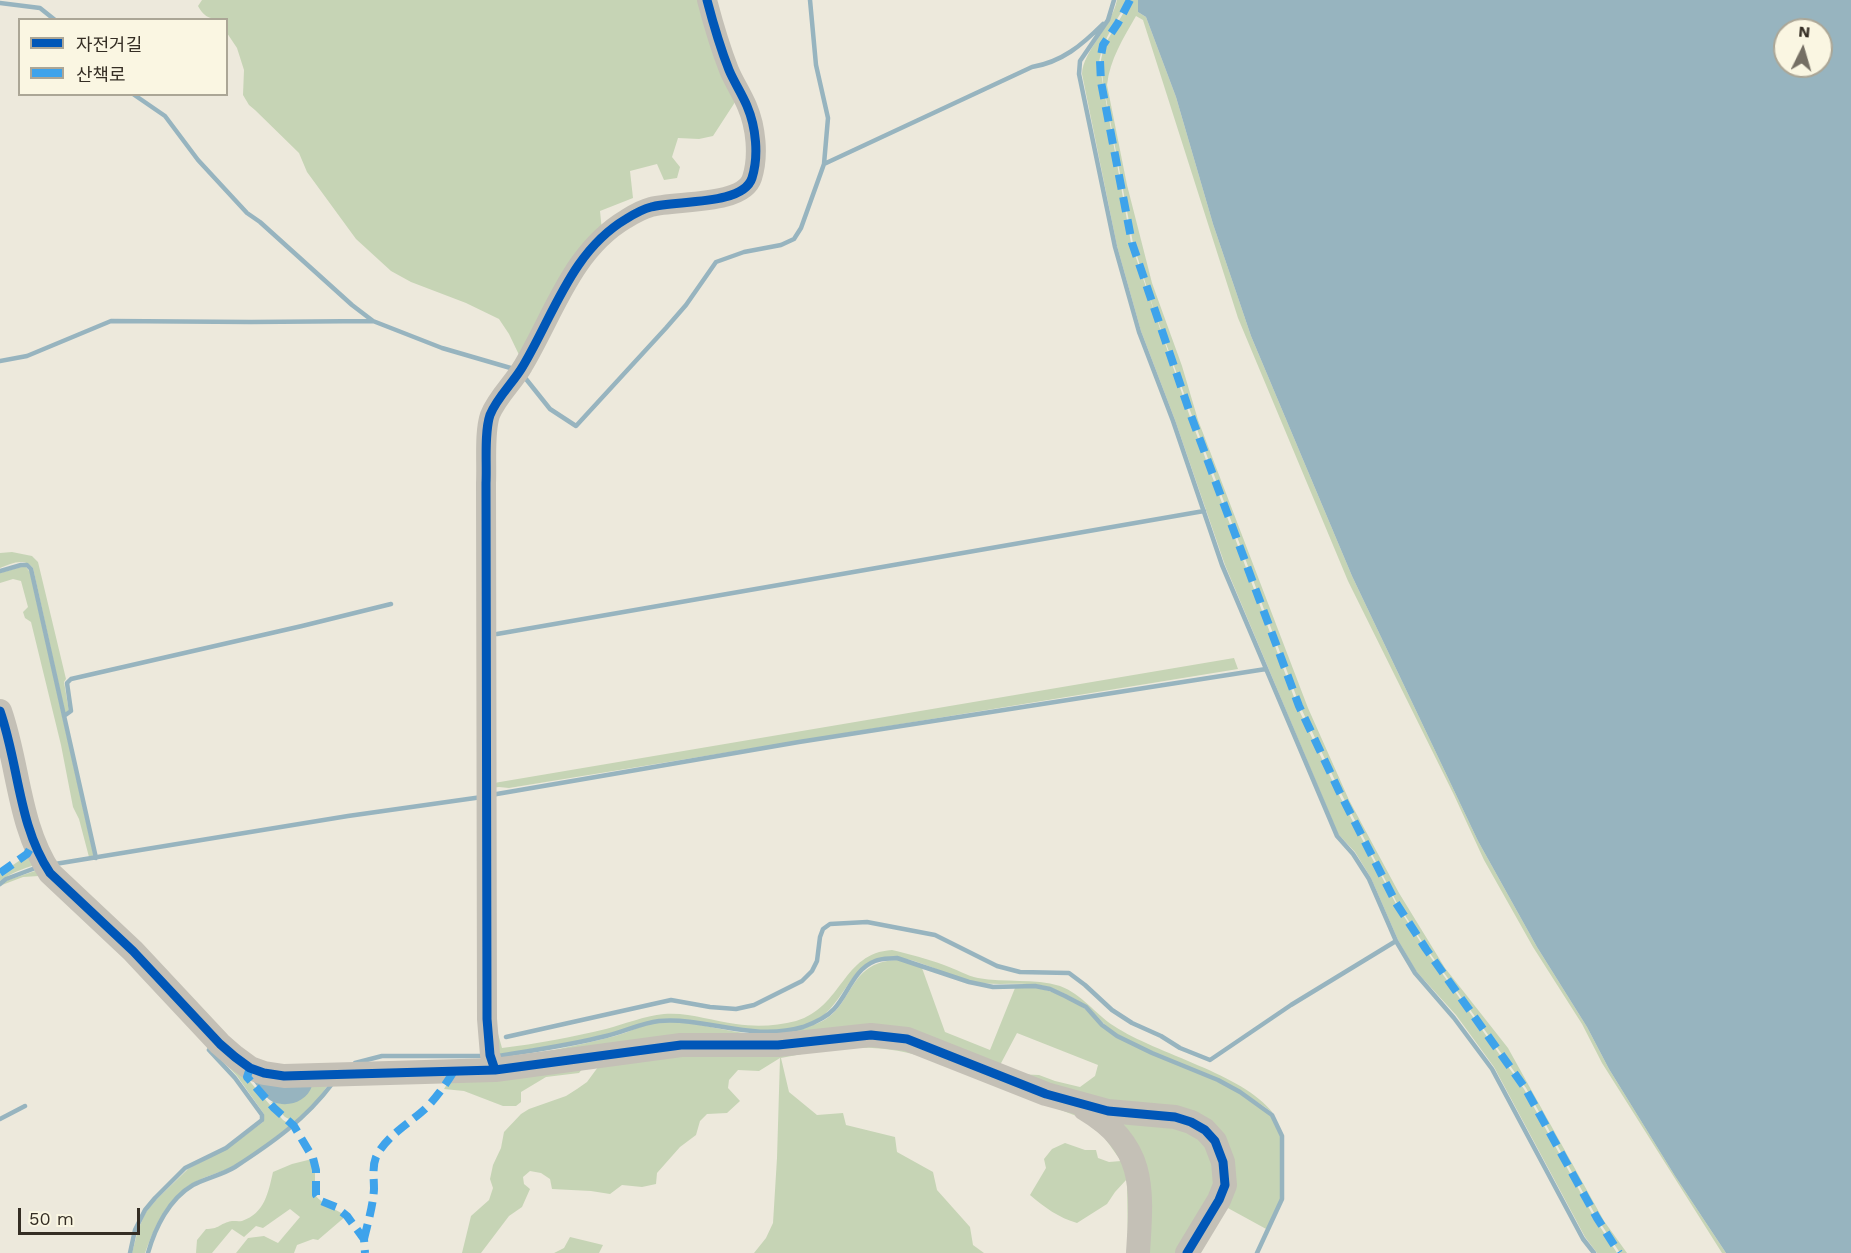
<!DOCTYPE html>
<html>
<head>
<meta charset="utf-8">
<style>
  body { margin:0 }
  #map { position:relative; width:1851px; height:1253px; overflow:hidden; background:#ede9dc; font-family:"Work Sans","Noto Sans KR",sans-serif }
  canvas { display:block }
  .legend { position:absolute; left:18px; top:18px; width:210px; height:78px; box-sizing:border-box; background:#faf6e2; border:2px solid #aba696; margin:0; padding:8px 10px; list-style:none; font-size:18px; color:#352e24 }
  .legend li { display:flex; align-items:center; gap:12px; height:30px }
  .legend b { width:30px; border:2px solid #aba696 }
  .north { position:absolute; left:1773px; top:18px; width:60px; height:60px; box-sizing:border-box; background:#faf6e2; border:2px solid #aba696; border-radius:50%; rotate:5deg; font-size:16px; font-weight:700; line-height:24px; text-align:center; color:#352e24 }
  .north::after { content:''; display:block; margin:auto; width:21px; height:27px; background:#756f64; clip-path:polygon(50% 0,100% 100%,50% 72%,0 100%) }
  .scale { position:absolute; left:18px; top:1208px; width:122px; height:27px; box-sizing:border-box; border:3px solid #352e24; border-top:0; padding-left:8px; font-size:18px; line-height:21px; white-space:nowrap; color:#352e24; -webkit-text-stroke:4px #faf6e2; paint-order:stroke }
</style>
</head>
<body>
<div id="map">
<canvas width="1851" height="1253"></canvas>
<ul class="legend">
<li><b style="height:8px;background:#0057b8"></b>자전거길</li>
<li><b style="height:8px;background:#3ea3eb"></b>산책로</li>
</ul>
<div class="north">N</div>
<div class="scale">50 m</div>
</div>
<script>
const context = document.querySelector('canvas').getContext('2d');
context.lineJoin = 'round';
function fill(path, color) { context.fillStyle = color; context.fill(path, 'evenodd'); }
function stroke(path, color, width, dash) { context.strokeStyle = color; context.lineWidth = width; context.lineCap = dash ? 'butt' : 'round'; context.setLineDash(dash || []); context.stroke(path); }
fill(new Path2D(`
  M202,0H704L739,96L713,136L699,139L678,138L672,157L680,167L677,178L664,180L657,164L630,171L633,198L600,211L602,231L521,359L509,334L499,319L466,303L411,282L391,271L356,239L307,172L299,153L255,110L249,105L243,95L244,70L237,48L227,33L226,20C212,19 205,19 198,6Z
  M1117,0H1128C1117,21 1103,38 1099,62L1131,243L1189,414L1298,708L1338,793L1396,904L1427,952L1524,1089L1595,1219L1617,1253H1597L1585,1237L1494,1067L1456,1015L1416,971L1398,940L1371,878L1355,852L1338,834L1225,565L1175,420L1141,331L1117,246L1082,74C1083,51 1111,28 1117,0Z
  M1131,0H1138V12L1146,17L1176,97L1213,224L1251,336L1352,576L1478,841L1537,947L1587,1027L1609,1069L1675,1176L1726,1253H1722L1602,1063L1582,1024L1533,947L1484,860L1454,795L1348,581L1238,318L1143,20L1136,16C1123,39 1110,59 1107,85L1127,185L1152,283L1182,366L1198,420L1308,708L1349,800L1399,893L1445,968L1508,1048L1604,1221L1627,1253H1620L1597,1218L1526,1088L1427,949L1397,903L1340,791L1300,706L1191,413L1153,307L1133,243L1103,82L1101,60L1104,46Z
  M509,397L496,424L494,783L1234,658L1238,669L509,788L499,787L490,788V423Z
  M12,552L32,556L38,562L66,679L64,682L69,711L65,713L33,568C24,557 11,564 0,568V553Z
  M25,566L30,572L94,857H89L79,819L73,807L61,745L31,622L25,618L23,612L28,607L21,581L13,579L0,583V573Z
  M29,854L246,1077L283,1120L291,1125C271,1140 252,1157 230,1168C218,1173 206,1176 195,1182C168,1196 155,1226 145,1253H132L138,1230L146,1212L157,1199L188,1169L228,1148L263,1122L264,1114L237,1076L117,948L39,876L23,877L2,885L8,880L38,870L35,865C22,869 11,873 0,881V874Z
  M892,950C909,954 928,959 944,965C956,969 967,976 978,978C1005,983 1034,978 1060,986C1082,994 1095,1014 1114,1026C1158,1055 1242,1073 1273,1113C1225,1076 1172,1064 1120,1036C1106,1028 1098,1016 1086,1006C1076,999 1065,994 1054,989C1029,979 996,988 969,981C941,974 907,951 878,959C848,967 842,1010 811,1023C775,1036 740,1029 703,1024C689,1021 673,1018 659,1020C644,1022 629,1028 615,1032C587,1040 559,1045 531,1049C519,1051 507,1055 495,1054V1023L502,1048C537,1044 572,1037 606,1029C625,1024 644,1016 664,1014C689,1012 712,1021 736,1024C756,1027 777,1026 796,1021C843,1007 842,953 892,950Z
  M898,960L922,968L945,1032L990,1050L1015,988H1039L1065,996L1085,1009L1117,1037L1218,1081L1241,1093L1272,1117L1281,1136V1199L1268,1230L1226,1207L1200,1253H1192L1222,1204L1230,1177L1226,1151L1214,1132L1202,1120L1183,1112L1094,1103L1054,1092L1008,1075L914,1036L866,1030L777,1041L669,1040L581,1054L500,1065L497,1064L494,1058C535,1055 576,1046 615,1036C630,1032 644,1024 659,1022C687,1020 716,1029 744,1033C768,1036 793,1032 816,1024C855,1010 845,961 898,960ZM1017,1033L1098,1065L1095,1076L1080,1087L1055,1081L1039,1075L1016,1074L999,1067Z
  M876,1039L1088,1116L1131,1169L1128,1253L1127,1179L1115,1192L1107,1204L1077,1223C1059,1218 1044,1207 1030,1195L1046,1168L1044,1159L1052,1149L1065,1143L1085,1150H1096L1098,1158L1109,1162L1121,1161L1104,1137L1079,1117L920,1056C872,1042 829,1048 781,1058L789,1092L817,1115L843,1113L846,1125L895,1137L897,1152L933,1172L937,1190L970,1227L973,1245L984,1253H754L766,1238L773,1223L777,1158L780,1058L759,1071L738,1070L729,1080L728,1088L740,1101L727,1113L707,1114L700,1121L696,1135L680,1147L657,1173L656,1184L642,1187L622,1185L610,1194L591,1191L552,1189L550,1179L541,1173L530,1171L523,1177L524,1184L530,1189L522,1207L509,1216L481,1253H462L471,1216L489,1200L493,1188L490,1179L493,1165L501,1148L504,1132L521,1114L529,1109L566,1096L577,1089L587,1082L598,1067L583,1068L579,1073L546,1077L521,1092V1102L516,1106H503L464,1091L444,1089L454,1073Z
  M252,1072L334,1076L319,1098L295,1122L285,1117L271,1102L288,1104Z
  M1113,1122L1199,1131L1220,1172L1181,1253H1144Z
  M312,1159L315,1169V1195C323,1205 336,1209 346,1216L318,1240L313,1239L297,1245L294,1253H236L248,1238L264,1236L278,1243L300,1217L290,1209L263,1228L256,1226L244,1237L232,1229L212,1253H196L197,1240L206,1229C219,1229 218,1225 228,1222C233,1220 237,1222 242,1221C265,1213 268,1193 273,1172L292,1164Z
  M570,1237L603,1245L599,1253H554L564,1248Z`), '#c6d4b5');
fill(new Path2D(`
  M1138,0H1851V1253H1726L1675,1176L1609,1069L1587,1027L1537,947L1478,841L1352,576L1251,336L1213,224L1176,97L1146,17L1138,12ZM1785,30H1821V66H1785Z
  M250,1077L312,1086C307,1101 289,1108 273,1102C265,1098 256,1084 250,1077Z`), '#97b4bf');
stroke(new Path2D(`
  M810,0L816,65L828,118L824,164
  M1114,0L1108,20L1080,61L1079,74L1115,247L1139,332L1173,421L1222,565L1337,836L1353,854L1369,879L1396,941L1415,973L1454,1018L1492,1069L1583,1239L1594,1253
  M0,3L40,8L55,20
  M133,94L165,116L198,160L247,213L260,222L352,305L373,321L442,348L514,369
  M0,361L27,356L111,321L251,322L373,321
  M526,379L550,409L576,426L666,328L686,305L716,262L744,252L781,245L794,239L801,228L824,164L1032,67C1062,62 1082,45 1103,24
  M0,571L21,565H27L31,569L96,858
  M497,634L1204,511
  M64,716L71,711L67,683L71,679L302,626L391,604
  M491,795L799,742L1266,669
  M55,864L348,816L482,797
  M0,884L6,879L38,867
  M506,1037L671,1000L710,1007L736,1009L754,1005L802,981L812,971L817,961L820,937L823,929L830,924L867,922L935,935L997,966L1020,972L1069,973L1085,985L1112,1010L1132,1023L1161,1036L1180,1048L1210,1060L1291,1005L1396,941
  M499,1056C535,1050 571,1045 606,1036C624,1032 641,1023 659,1021C708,1017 752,1042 803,1027C814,1023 826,1018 834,1009C848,994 854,969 875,961C882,958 890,959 897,958L969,982L993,987L1035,986L1050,989L1065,996L1086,1007L1102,1025L1117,1036L1152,1053L1218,1080L1240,1092L1272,1115L1282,1136V1199L1257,1253
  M355,1063L382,1056H481
  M0,1119L25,1106
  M130,1253L135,1230L145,1210L155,1198L185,1168L226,1148L262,1120V1115L235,1078L209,1050
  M148,1253C155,1228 169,1199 193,1185C206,1178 222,1175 235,1167C272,1143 306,1119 332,1084`), '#97b4bf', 4.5);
stroke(new Path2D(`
  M495,1070L490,1055L487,1019L486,483C487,463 484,433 490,415C497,397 514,382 523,366C554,314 572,251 626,219C634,214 643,209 651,207C675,200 743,206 752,178C759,156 756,127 747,106C742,94 734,82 729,70C720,47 713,23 707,0`), '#c4c0b6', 20);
stroke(new Path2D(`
  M0,711C19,765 18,825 50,873L133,951L220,1044L235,1057L250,1068L264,1073L284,1076L495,1070L681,1045H778L871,1035L907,1039L1046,1094L1108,1111L1175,1117L1191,1122L1205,1130L1215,1141L1223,1162L1225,1185L1219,1200L1187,1253
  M1085,1109C1147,1146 1142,1189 1138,1253`), '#c4c0b6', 24);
stroke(new Path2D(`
  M1130,0L1118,23L1103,45L1100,61L1101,82L1132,243L1190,413L1299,706L1339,791L1396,903L1426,949L1525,1088L1597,1218L1619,1253
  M0,873L27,854L34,842
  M250,1068L247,1077L274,1108L294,1126L313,1158L316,1170V1195L321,1201L336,1207L347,1216L364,1239L365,1253
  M364,1239C368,1222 373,1206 374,1189C374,1178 372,1167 376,1157C386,1136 410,1123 426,1108C437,1097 446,1084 454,1071`), '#3ea3eb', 8, [15, 8]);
stroke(new Path2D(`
  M0,711C19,765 18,825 50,873L133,951L220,1044L235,1057L250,1068L264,1073L284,1076L495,1070L681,1045H778L871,1035L907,1039L1046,1094L1108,1111L1175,1117L1191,1122L1205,1130L1215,1141L1223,1162L1225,1185L1219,1200L1187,1253
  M495,1070L490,1055L487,1019L486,483C487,463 484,433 490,415C497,397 514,382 523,366C554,314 572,251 626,219C634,214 643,209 651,207C675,200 743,206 752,178C759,156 756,127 747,106C742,94 734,82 729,70C720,47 713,23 707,0`), '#0057b8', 9);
</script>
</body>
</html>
